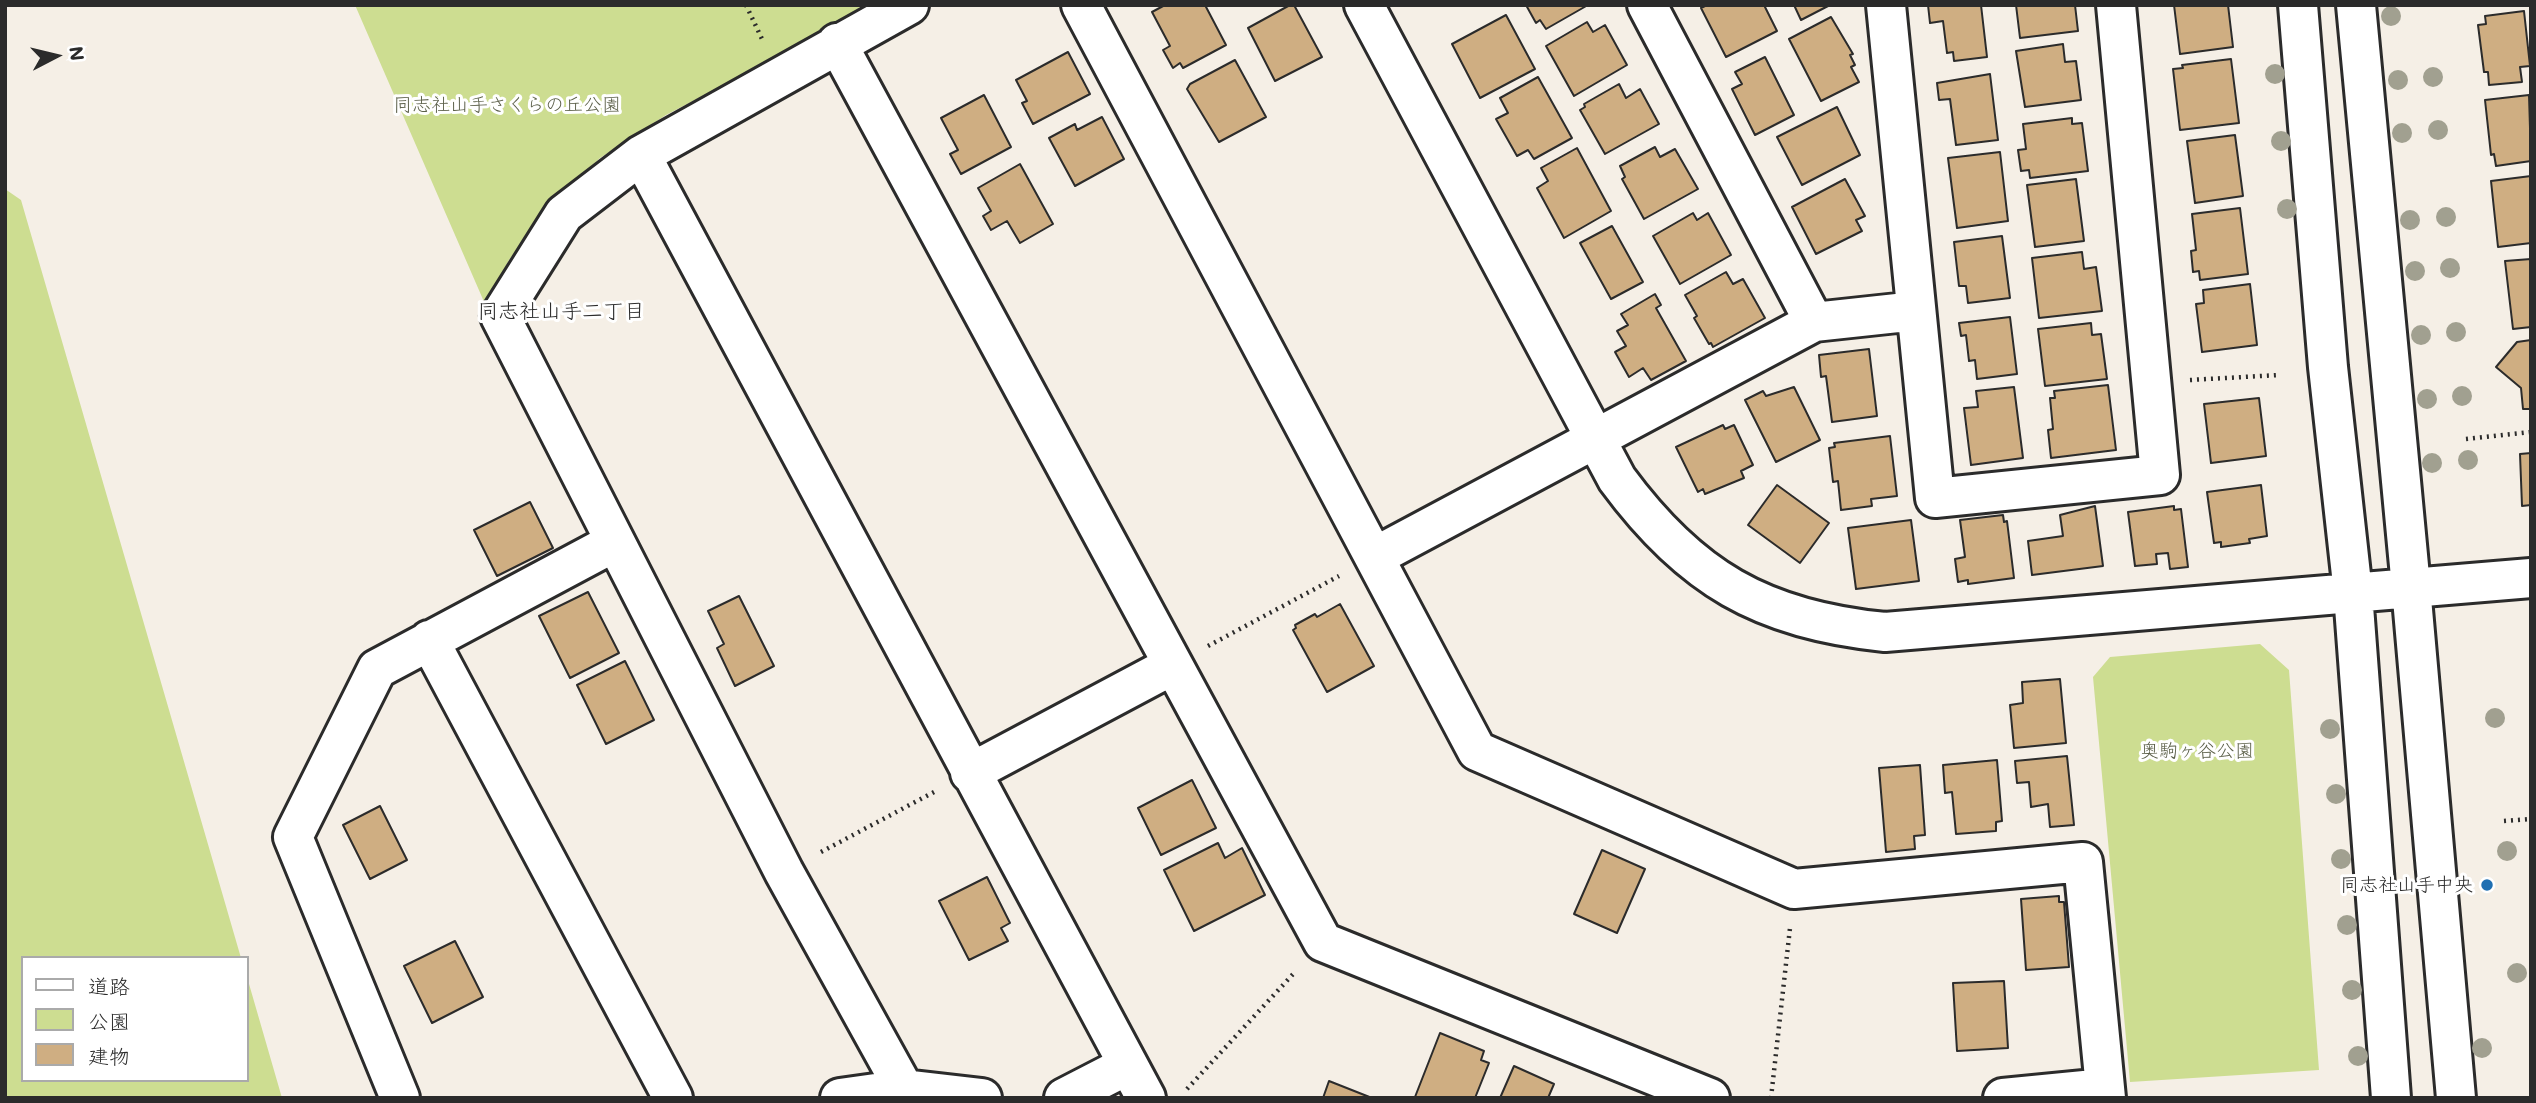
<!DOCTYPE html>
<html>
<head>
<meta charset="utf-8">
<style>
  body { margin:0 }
  #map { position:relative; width:2536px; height:1103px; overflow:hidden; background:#f5efe6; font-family:Mali,"Klee One",sans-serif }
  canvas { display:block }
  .frame { position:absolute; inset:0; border:7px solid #2b2b2b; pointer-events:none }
  .legend { position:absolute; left:21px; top:956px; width:228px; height:126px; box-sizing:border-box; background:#fff; border:2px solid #aaa; margin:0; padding:9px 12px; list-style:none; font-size:21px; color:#2b2b2b }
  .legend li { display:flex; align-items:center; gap:14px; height:35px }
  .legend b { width:35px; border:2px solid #aaa }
  .north { position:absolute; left:21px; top:21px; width:70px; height:70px; -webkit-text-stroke:5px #fff; paint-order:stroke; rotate:83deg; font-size:19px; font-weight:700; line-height:28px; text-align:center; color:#2b2b2b }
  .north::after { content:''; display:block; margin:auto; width:24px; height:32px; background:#2b2b2b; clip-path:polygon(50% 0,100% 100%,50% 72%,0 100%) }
</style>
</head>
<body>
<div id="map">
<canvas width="2536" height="1103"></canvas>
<div class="frame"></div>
<ul class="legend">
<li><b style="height:9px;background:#fff"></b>道路</li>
<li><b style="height:19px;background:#cddd91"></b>公園</li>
<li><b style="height:19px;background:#cfae82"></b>建物</li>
</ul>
<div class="north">N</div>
</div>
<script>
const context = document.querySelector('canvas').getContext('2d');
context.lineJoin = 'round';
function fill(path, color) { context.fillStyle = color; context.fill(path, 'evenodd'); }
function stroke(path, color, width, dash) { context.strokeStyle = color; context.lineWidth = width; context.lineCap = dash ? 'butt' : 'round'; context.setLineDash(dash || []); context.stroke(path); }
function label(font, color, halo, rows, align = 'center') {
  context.font = font + ' Mali,"Klee One",sans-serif'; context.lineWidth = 6; context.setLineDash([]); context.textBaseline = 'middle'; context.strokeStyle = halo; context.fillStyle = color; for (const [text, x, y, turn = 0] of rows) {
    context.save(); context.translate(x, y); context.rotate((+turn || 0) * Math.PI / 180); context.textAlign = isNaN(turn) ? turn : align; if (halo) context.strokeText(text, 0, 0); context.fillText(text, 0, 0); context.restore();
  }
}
fill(new Path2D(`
  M355,5H877L666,115L600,158L538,220L509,260L485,304Z
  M5,189L21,200L241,958H23V1080H247V977L282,1098H5Z
  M2260,644L2289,670L2319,1070L2130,1082L2093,677L2110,657Z`), '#cddd91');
const building = new Path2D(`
  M1165,5H1205L1226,45L1183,68L1180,63L1173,68L1163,50L1170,46L1152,12Z
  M1290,5H1294L1322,57L1275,81L1248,28Z
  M1526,5H1588L1546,29L1540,20L1536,23Z
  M1707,5H1764L1777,31L1726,57L1701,8Z
  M1794,5H1830L1801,20Z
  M1928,5H1981L1987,57L1954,61L1953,52L1947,53L1943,21L1930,23Z
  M2016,5H2075L2078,31L2020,38Z
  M2174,5H2228L2233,47L2180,54Z
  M2524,11L2530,66L2520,67L2522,82L2489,85L2488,72H2484L2478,25L2486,24L2485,16Z
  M1506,15L1535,69L1480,98L1452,44Z
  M1831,17L1853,54L1850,55L1855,65L1851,67L1859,82L1821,101L1789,39Z
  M1587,22L1593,32L1605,25L1627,65L1574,96L1546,46Z
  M2063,44L2065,62L2076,61L2081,100L2025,107L2016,51Z
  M1068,52L1090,94L1033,124L1022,103L1027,101L1016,80Z
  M1765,57L1794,115L1755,135L1732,89L1742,84L1735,72Z
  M2231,59L2239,123L2180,130L2173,69L2183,68L2182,65Z
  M1235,60L1266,117L1219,142L1187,89L1190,84Z
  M1990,74L1998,140L1956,145L1950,99L1939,100L1937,83Z
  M1538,77L1572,138L1534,159L1528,150L1517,156L1496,119L1508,113L1500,98Z
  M1619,84L1626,98L1640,89L1659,124L1605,154L1580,110L1585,107L1584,104Z
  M984,95L1011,147L961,174L950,154L958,150L941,118Z
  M2529,95L2531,161L2496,166L2494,154L2491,155L2485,100Z
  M1837,107L1860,155L1802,185L1777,137Z
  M1102,117L1124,159L1075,186L1049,138L1075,124L1077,130Z
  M2072,118V124L2082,123L2088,171L2030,178L2029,170L2021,171L2018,150L2026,149L2023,124Z
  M2235,135L2243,196L2195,203L2187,141Z
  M1655,147L1660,157L1675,149L1698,189L1644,219L1622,179L1625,177L1620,166Z
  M1577,148L1611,211L1564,238L1537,188L1548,181L1541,168Z
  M2000,152L2008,221L1957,228L1948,158Z
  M1020,164L1053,224L1020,243L1007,221L991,230L983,216L991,211L978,188Z
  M2531,176V243L2498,247L2491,181Z
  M1845,179L1865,216L1856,220L1862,231L1816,254L1792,207Z
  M2076,179L2084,241L2035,247L2027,185Z
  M2240,208L2248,274L2200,280L2199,271L2193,272L2191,251L2196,250L2192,214Z
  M1693,213L1697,220L1708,213L1731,255L1680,284L1653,236Z
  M1612,226L1643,282L1611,299L1580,243Z
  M2002,236L2010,298L1968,303L1966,286H1959L1954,242Z
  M2082,252L2084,269L2096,267L2102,311L2039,318L2032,258Z
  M2531,259V327L2513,329L2505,261Z
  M1726,272L1733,284L1743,279L1765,318L1713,347L1711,343L1709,344L1694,318L1697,316L1685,295Z
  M2250,284L2257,345L2202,352L2196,304L2204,303L2203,290Z
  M1655,294L1661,305L1656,308L1686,361L1651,380L1643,368L1629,377L1615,352L1626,346L1617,331L1628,325L1621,314Z
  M2010,317L2017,374L1977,379L1975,360L1969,361L1966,335L1961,336L1959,323Z
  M2091,323L2092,335L2101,334L2107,379L2045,386L2038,329Z
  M2531,340V409H2523L2521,388L2496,367L2517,342Z
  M1869,349L1877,416L1832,422L1826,376L1821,377L1819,355Z
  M2108,385L2116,450L2051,458L2048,430L2053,429L2050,398H2055L2054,391Z
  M1794,387L1820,440L1776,462L1745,400L1763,391L1766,396Z
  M2014,387L2023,458L1971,465L1964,408L1978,407L1976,391Z
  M2259,398L2266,456L2211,463L2204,404Z
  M1723,425L1725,429L1734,425L1753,465L1741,471L1744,478L1705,494L1703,489L1698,492L1676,447Z
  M1890,436L1897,496L1871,499L1872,506L1841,510L1838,481L1833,482L1829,448L1835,447L1834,443Z
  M2531,453V505L2522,506L2520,454Z
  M1777,485L1829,523L1800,563L1748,525Z
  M2261,485L2267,536L2249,539L2250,543L2221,547V542L2214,543L2207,492Z
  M530,502L553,548L497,576L474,530Z
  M2095,506L2103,566L2032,575L2028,541L2063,536L2060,515Z
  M2174,506V510L2181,509L2188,567L2170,569L2168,553L2156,554L2157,564L2135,566L2128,512Z
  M2003,515L2004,522L2007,521L2014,578L1968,584V580L1958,582L1955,559L1965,557L1960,520Z
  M1911,520L1919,581L1856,589L1848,528Z
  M588,592L619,653L570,678L539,616Z
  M739,596L774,666L735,686L717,648L724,644L708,611Z
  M1340,604L1374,666L1327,692L1293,630L1296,628L1295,625L1315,614L1317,617Z
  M625,661L654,720L606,744L577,685Z
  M2060,679L2066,743L2014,748L2010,705L2023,703L2022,682Z
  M2067,756L2074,825L2050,827L2048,804L2031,807L2029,782L2017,783L2015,761Z
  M1997,760L2002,821L1996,822V831L1956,834L1952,792L1945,793L1943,765Z
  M1920,765L1925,835L1914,836L1915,849L1886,852L1879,768Z
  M1192,780L1216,828L1161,855L1138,808Z
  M380,806L407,860L370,879L343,825Z
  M1218,843L1225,858L1242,848L1265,895L1194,931L1164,870Z
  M1602,850L1645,869L1617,933L1574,914Z
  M987,877L1010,923L1001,928L1008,941L969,960L939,901Z
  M2059,896V902H2064L2069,967L2026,970L2021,899Z
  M455,941L483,997L432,1023L404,966Z
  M2004,981L2008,1048L1957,1051L1953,983Z
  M1440,1033L1484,1051L1481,1060L1489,1063L1475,1098L1415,1097Z
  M1514,1066L1554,1084L1548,1098H1500Z
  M1329,1081L1372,1098H1323Z`);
fill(building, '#cfae82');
stroke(building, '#2b2b2b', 2);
const minor = new Path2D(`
  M1081,5L1477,751L1794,889L2083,862L2106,1098
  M1364,5L1617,479C1690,578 1762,620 1885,632L2531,578
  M1647,5L1814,322
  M1886,5L1935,498L2160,475L2116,5
  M2298,5L2328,367L2353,593L2391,1098
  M2356,5L2411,587L2456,1098
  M837,43L1323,942L1710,1098
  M641,155L1146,1098
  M1376,556L1814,322L1916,311
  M429,640L673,1098
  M970,773L1173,665
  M904,1089L784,872L500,316L564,214L641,155L909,5
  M400,1098L293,837L377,669L613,543
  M840,1098L904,1089L982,1098
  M1064,1098L1128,1065
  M2003,1098L2105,1088`);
stroke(minor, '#2b2b2b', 44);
stroke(new Path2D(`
  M746,5L762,39
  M2190,380L2279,375
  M2466,439L2531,432
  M1208,646L1339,576
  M2504,821L2531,819
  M821,852L934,792
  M1187,1089L1295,972
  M1771,1098L1790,928`), '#2b2b2b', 4.5, [2, 5]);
stroke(minor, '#fff', 38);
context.fillStyle = '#a1a090';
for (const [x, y] of [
  [2391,16],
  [2275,74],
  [2433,77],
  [2398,80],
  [2438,130],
  [2402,133],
  [2281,141],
  [2287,209],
  [2446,217],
  [2410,220],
  [2450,268],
  [2415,271],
  [2456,332],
  [2421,335],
  [2462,396],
  [2427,399],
  [2468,460],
  [2432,463],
  [2495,718],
  [2330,729],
  [2336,794],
  [2507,851],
  [2341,859],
  [2347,925],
  [2517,973],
  [2352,990],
  [2482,1048],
  [2358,1056]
]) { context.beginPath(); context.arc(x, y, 10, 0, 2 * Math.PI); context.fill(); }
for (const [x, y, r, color] of [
  [2487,885,7,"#1f6fb2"]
]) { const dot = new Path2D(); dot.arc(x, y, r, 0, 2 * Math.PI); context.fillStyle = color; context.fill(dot); stroke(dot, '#fff', 2.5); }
label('19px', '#5c604a', '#fff', [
  ["同志社山手さくらの丘公園",507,105],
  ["奥駒ヶ谷公園",2197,751]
]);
label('19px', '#2b2b2b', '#fff', [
  ["同志社山手中央",2473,885]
], 'right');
label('21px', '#2b2b2b', '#fff', [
  ["同志社山手二丁目",561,312]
]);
</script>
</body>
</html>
